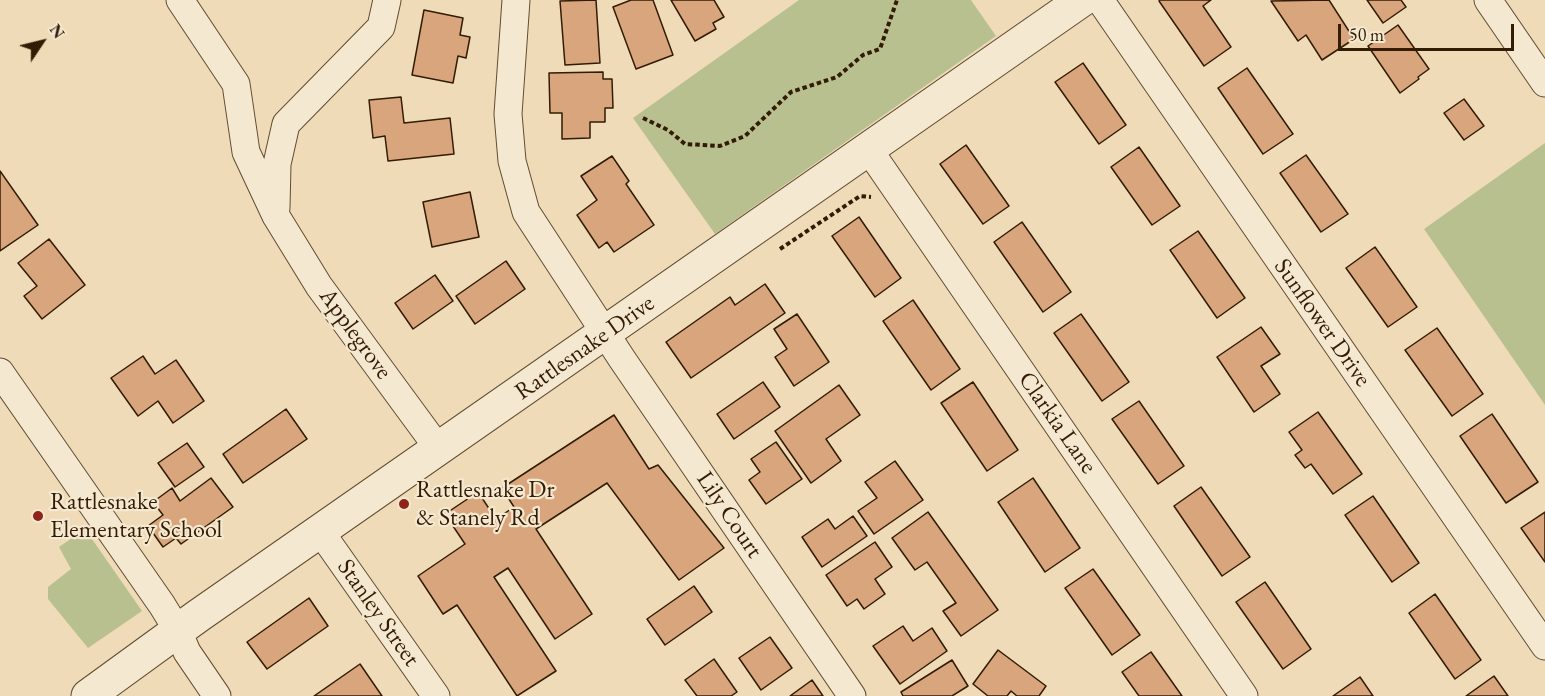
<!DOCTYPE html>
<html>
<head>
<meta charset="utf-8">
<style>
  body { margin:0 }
  #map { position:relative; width:1545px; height:696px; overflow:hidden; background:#efdbb8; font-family:"EB Garamond",serif }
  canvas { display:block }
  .north { position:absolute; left:12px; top:12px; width:60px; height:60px; -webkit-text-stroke:4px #f5e8d1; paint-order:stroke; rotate:55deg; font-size:16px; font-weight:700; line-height:24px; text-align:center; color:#321c03 }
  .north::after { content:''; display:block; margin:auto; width:21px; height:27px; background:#321c03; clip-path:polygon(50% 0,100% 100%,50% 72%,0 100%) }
  .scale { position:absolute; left:1338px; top:24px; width:176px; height:27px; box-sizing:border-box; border:3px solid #321c03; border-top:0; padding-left:8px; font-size:18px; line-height:21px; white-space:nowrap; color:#321c03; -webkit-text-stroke:4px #f5e8d1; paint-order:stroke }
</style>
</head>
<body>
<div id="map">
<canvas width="1545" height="696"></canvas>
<div class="north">N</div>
<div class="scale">50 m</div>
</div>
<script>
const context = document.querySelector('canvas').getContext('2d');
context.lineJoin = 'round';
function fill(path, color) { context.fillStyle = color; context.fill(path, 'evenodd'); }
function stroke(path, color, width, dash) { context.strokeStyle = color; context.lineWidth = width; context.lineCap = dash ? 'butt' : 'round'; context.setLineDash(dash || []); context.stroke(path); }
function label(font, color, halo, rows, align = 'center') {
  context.font = font + ' "EB Garamond",serif'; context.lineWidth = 4.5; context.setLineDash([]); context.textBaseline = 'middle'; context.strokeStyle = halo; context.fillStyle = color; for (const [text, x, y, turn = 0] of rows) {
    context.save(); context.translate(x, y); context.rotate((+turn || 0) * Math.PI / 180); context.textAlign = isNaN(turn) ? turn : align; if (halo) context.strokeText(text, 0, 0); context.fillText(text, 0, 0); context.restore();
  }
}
fill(new Path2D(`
  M799,0H971L996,36L715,234L633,118Z
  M1545,143V405L1424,229Z
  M85,529L142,611L88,648L48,599V587L71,569L59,547Z`), '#b9c08f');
const building = new Path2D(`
  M596,0L600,63L565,65L560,1Z
  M631,0H653L673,55L636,69L613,7Z
  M671,0H714L724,17L713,23L716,29L695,41Z
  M1160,0H1211L1203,6L1231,47L1204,66L1159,1Z
  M1329,0L1354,39L1322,60L1306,35L1298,41L1271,1Z
  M1367,0H1401L1406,7L1383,23Z
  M424,10L463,18L460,35L470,37L466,58L458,56L453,83L412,75Z
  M1398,25L1429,69L1418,77L1419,79L1400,93L1368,46Z
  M1083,63L1126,125L1099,144L1055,82Z
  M1247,68L1293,134L1263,154L1218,88Z
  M603,72V79H612L613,108H605V122H590V138L562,139V113H550L549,73Z
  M401,97L404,123L450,118L454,154L388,161L385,136L373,138L369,100Z
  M1464,99L1484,126L1464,140L1444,113Z
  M966,145L1009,206L983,224L940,164Z
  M1139,147L1180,206L1152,225L1111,167Z
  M1306,155L1348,214L1321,232L1280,173Z
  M612,156L629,181L626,184L654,225L614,252L607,242L599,248L577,215L597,200L581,176Z
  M0,171L38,225L0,251Z
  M470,192L479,237L432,247L423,202Z
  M859,217L901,278L875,297L832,236Z
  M1022,222L1071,292L1043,312L994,242Z
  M1198,231L1245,298L1217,318L1170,250Z
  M49,239L85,285L42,319L24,296L37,286L18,263Z
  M1375,247L1417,307L1388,327L1346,268Z
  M506,261L525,289L475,324L456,296Z
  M435,275L453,301L413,329L395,303Z
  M765,284L785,313L691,378L666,342L730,297L735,305Z
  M913,300L960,369L931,390L883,321Z
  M797,314L829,362L794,386L775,357L787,349L774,329Z
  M1081,314L1129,382L1102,401L1054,333Z
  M1261,327L1280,354L1261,366L1280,394L1254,412L1217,357Z
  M1437,328L1483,394L1452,416L1405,350Z
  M143,356L155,374L176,360L204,401L173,423L158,401L138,416L111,378Z
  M763,382L780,407L734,439L717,414Z
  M973,382L1018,450L987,471L941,403Z
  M839,385L860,415L826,439L841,461L811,483L775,431Z
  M1139,401L1184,466L1158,484L1112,419Z
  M286,409L307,439L243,483L223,454Z
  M1318,412L1362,474L1333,494L1311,464L1305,468L1295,455L1302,450L1289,432Z
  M1492,414L1538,482L1506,503L1460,436Z
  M614,415L649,469L658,465L724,548L679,580L607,483L536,529L592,614L555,639L508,568L494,577L556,671L517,696L457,605L443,614L418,576L465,544L445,514L478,492L496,519L514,507L502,488Z
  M776,442L802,479L766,504L749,480L760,472L751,459Z
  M187,443L204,467L175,487L158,463Z
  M895,461L923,500L874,534L858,511L877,498L865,482Z
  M211,478L233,507L181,544L176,538L163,547L148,526L163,515L153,502L172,488L180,501Z
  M1033,478L1080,548L1045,572L998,502Z
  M1201,487L1250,557L1222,576L1174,506Z
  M1373,496L1419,563L1392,582L1345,515Z
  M928,512L998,610L961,636L943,611L956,603L927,562L915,570L892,538Z
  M1545,512V562L1521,528Z
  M853,516L867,536L822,567L802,537L828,519L835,529Z
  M875,542L892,567L875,579L885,594L864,609L857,599L847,606L826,575Z
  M1093,569L1140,635L1112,655L1065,588Z
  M1265,582L1311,649L1283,669L1236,602Z
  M694,586L712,612L665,645L647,619Z
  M1435,594L1481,660L1455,679L1409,613Z
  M309,598L328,626L267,669L247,642Z
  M903,626L913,641L932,628L947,651L900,684L873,646Z
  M770,637L792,668L761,690L739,658Z
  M998,650L1046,686L1039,696H1017L1011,691L1007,696H988L973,684Z
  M1151,652L1182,696H1139L1122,672Z
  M714,659L737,692L731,696H697L685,680Z
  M952,660L968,686L952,696H903L901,692Z
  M360,664L382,696H314Z
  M1494,676L1508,696H1466Z
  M1360,677L1373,696H1333Z
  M812,680L823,696H790Z`);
fill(building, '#d8a57c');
stroke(building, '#321c03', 1.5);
const minor = new Path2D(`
  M180,0L236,84L246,152L276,216L319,286L438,448
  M516,0L508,114L512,161L526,212L622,359L852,696
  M1100,0L1545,646
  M1488,0L1545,83
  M869,150L1244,696
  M276,208L277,164L286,124L381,27L387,0
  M0,372L162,605L178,631L187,652L217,696
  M320,531L436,696`);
const tertiary = new Path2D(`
  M88,696L198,616L1082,0`);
stroke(minor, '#614c30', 29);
stroke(tertiary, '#614c30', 35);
stroke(new Path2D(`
  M643,118L668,130L685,144L720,146L745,136L791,92L837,77L863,55L880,49L897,0
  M780,249L860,196L871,197`), '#321c03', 4, [4.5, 3]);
stroke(minor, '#f5e8d1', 27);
stroke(tertiary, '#f5e8d1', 33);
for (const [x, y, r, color] of [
  [404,504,6,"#8f2418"],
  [38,516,6,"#8f2418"]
]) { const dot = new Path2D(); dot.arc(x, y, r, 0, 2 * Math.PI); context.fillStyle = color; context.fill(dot); stroke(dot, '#f5e8d1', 2); }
label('24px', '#321c03', '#f5e8d1', [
  ["Sunflower Drive",1322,323,55],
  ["Applegrove",355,334,54],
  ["Rattlesnake Drive",585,348,-35],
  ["Clarkia Lane",1057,423,55],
  ["Lily Court",729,515,56],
  ["Stanley Street",378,613,55]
]);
label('24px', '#321c03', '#f5e8d1', [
  ["Rattlesnake Dr",416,490],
  ["& Stanely Rd",416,518],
  ["Rattlesnake",50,502],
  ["Elementary School",50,530]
], 'left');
</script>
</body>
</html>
